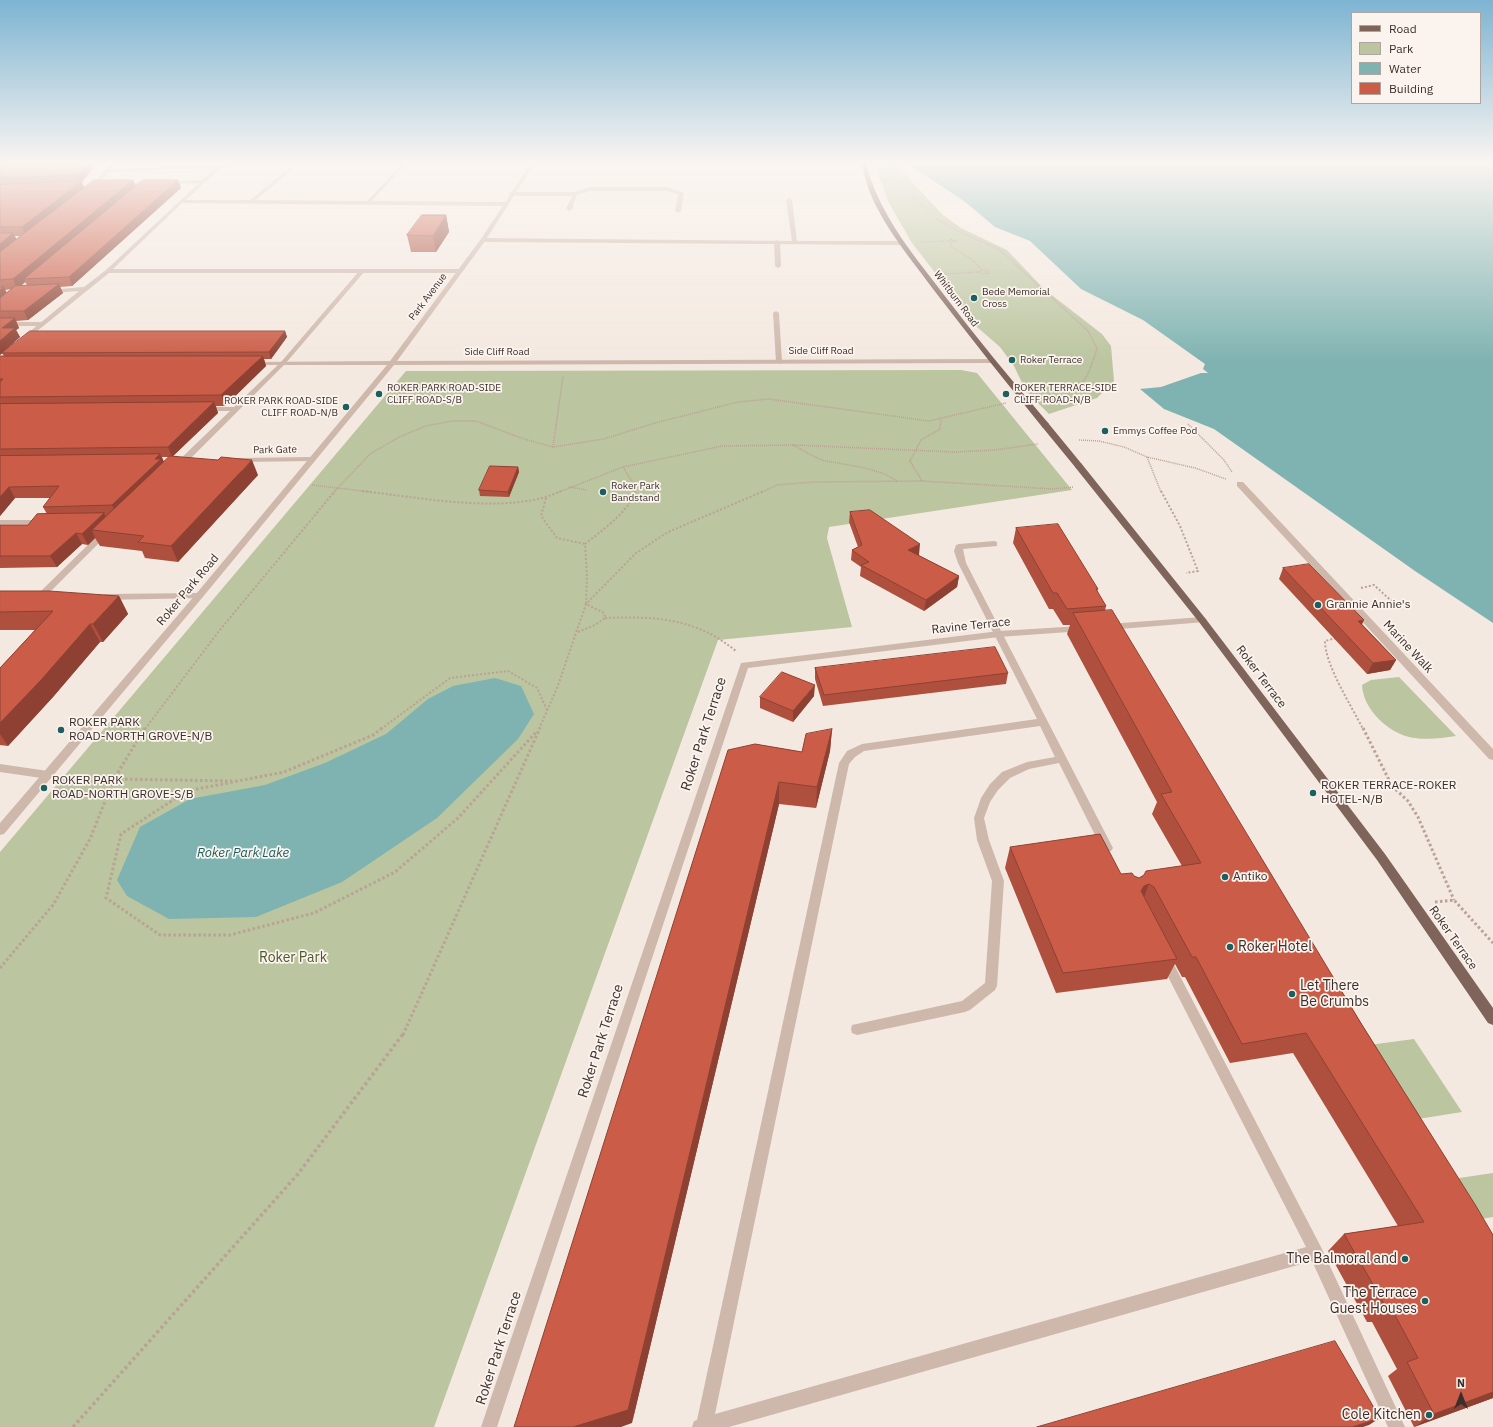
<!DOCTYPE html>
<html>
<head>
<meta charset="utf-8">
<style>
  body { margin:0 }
  #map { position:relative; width:1493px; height:1427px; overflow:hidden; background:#f4e9e0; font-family:"IBM Plex Sans",sans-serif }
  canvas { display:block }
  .legend { position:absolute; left:1351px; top:12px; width:130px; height:92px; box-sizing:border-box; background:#fbf4ee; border:1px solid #aea5a0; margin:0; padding:5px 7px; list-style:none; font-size:12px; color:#3b2e2b }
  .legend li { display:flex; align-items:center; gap:8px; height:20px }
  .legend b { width:20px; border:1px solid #aea5a0 }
  .north { position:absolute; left:1441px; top:1375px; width:40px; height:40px; -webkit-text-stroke:3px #fbf4ee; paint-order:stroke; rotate:0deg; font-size:11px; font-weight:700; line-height:16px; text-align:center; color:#3b2e2b }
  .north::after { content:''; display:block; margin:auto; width:14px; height:18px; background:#3b2e2b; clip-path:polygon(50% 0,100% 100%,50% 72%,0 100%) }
</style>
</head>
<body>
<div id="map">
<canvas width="1493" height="1427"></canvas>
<ul class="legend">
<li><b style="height:5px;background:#7e645b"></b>Road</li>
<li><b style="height:11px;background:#bbc59f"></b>Park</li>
<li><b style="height:11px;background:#7eb3b1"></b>Water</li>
<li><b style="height:11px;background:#cb5d48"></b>Building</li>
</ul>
<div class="north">N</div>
</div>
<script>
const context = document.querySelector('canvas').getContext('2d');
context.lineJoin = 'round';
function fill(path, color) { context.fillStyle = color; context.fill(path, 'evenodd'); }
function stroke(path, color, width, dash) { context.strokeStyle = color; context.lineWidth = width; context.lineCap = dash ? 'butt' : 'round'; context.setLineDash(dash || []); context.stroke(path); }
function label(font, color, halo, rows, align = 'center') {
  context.font = font + ' "IBM Plex Sans",sans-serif'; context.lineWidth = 3.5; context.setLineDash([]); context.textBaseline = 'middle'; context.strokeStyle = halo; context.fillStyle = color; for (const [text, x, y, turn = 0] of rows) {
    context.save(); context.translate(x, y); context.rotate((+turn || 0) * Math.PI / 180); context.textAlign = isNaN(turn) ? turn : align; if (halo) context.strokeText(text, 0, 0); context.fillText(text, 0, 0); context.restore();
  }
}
fill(new Path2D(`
  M874,163H897L912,182L943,215L961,228L1007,250L1044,289L1102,334L1111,346L1114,381L1097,398L1049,414L1026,391L1014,366L1000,347L977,327L912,243L889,203Z
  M961,370L977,373L1072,490L829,527L827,538L852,627L718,640L434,1427H0V852L406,371Z
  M1399,677L1456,736C1442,738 1429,740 1415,738C1390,735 1363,710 1362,685L1371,680Z
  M1414,1039L1462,1112L1418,1119L1369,1045Z
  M1493,1173V1217L1457,1223L1432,1182Z`), '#bbc59f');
fill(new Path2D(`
  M906,163H1493V623L1415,571L1214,429L1164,409L1140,389L1161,387L1201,373H1208L1203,369L1205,364L1143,320L1081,289L1030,241L995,227L964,201Z
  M495,678L521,686L534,714L518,739L437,818L342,882L256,917L169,919L127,896L117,880L140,827L190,799L265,785L325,763L386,734L428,699L453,686Z`), '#7eb3b1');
stroke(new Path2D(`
  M882,163L884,168L935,218L962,233L1000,250L1088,331L1097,348C1086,385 1082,388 1046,402
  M951,239L957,241H949Z
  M921,242L949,241
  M952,242L950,246L971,259L982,270
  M982,270L988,271L989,273L983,274L979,272Z
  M944,274L979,272
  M1188,424L1224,460L1232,472
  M921,440L940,429L941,419
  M1079,440L1099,441L1124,447L1147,457L1195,468L1226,479
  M793,445L821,460L865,468L885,474L897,481
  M553,447L563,376
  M1147,457L1161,492
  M910,461L922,481
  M623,467L633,483L634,492
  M312,485L371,492
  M569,487L587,490
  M334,492L370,454L399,437L426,426L452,421H476L521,438L553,447L604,439L655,423L738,402L769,399L929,421L1006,403
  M559,492L623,467L722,446L793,445L954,452L995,450L1038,444
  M762,492L777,485L814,482L922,481L1053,489L1074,487`), '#baa295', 1.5, [1, 1]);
stroke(new Path2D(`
  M362,491C417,497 511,516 561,491
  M1161,491L1180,526L1198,571L1186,573
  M546,498L541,516L557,538L585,544
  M1361,588L1374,585L1398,607
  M605,618C655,616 697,618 737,652
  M578,632L595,625L605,618L604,613L586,604L587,576L585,544C600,532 631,510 635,491
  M1336,638L1325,641C1325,665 1352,707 1363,729
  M145,729L219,631L335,491
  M381,729L450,678L508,671L537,688L547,710
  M539,729L557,688L586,604L636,553L668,532L764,491`), '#baa295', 2, [2, 2]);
stroke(new Path2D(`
  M382,728L373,735L284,772L187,791L121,834L106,898L160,935H230L314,913L395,872L458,818L537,731
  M1363,728L1392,786L1408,801L1418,817L1454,900
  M115,779L232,781
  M1435,902L1454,900L1493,943
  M0,968L53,905L90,839L114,779L145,728
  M403,1035L540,728`), '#baa295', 3, [2.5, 2.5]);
stroke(new Path2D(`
  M73,1427L298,1174L403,1034`), '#baa295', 3.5, [3, 3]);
fill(new Path2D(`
  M221,165L223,167L107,172L105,171L107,170Z
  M777,240L780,242L781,266L778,268L775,266L774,242Z
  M360,270L365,271L285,364L180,469H174V465L230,411H201V407H234L281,362Z
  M0,322H41L44,324L41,326H0Z
  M1237,482H1243L1493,749V760L1489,759L1237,486Z
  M0,520H44L48,522L44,524H0Z
  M103,530H109L110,532L43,599H37L36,597L37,595Z
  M994,541L997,542V546L963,549L966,563L1113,848L1111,851L1107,852L1103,851L1059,763L1029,769L1010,778L998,790L990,802L984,818L989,840L1004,881L997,986L995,990L970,1010L965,1012L857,1035L852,1033L851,1029L852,1025L962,1001L985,983L992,881L977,840L974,818L981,798L990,784L1002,772L1027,762L1055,757L1040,726L864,751L855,757L849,764L715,1414L1306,1247L1159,959L1161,955L1165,954L1169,955L1321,1247L1405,1427H1388L1312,1261L729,1427H692L694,1421L697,1420L839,763L847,751L862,744L1037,719L958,563L954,551L956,545L959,544Z`), '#ceb8ab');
fill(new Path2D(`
  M112,163H116L93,190H89V188Z
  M222,163H226L186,200H250L291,167L293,169L256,200L367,201L403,163H407L372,201L505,202L508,204L505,206L182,203L113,269H460L463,271L460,273H109L26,340H22V338L79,291L50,293L48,292V290L84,287L106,270L199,183L122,186L120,184L202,180Z
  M530,163H723L721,164L532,165Z
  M590,187H667L684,193L681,211L678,213L675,211L678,194L667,191H590L577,195L572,209L569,211L566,209L572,196H511L508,194L511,192H575Z
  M789,198L792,200L797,241H901L904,243L901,245L483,242L480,240L483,238L792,241L786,200Z
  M776,311L779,313L782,362L779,364L776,362L773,313Z
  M311,457L315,459L314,461L239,462L235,460L239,458Z
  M199,593L203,596L202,598L105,600L101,597L105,594Z
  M1202,617L1205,618L1207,620L1205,622L1108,630L1103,627L1108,624Z
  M1080,626L1085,629L1083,631L999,637L748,668L497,1427H481L741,663L999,631Z
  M0,764L48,771L52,772L53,775L52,778L48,779L0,772Z`), '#ceb8ab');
fill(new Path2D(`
  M531,163H535L485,241L397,361L993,359L996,361L993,363L394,365L202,598L4,834L0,835V823L196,594L387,365H252L249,363L250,362L390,361L481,239Z`), '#ceb8ab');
fill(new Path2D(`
  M862,163H866C879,214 910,250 941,291C976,337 1012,381 1049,424V428H1043C1006,382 969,336 933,289C906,252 868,209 862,163Z
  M1075,463H1081L1205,618L1385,854L1493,1008V1025L1488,1023L1377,860L1199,622L1075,467Z`), '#7e645b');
stroke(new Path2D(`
  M910,461L921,440`), '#baa295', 1.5, [1, 1]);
stroke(new Path2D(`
  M1046,426L1078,465`), '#7e645b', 7);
fill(new Path2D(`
  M0,163H97L82,182L84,187L133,180L136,186L178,180L181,188L72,286L60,287L63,293L28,320L16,321L19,328L16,330L20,337L2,353L285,331L287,337L271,359H264L266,366L225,406H216L218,413L173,456L258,475L178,562L145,558L142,551L100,546L95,538L88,545L82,544L57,567L0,568V525H28L47,514L43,507L50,498H15L0,516V356H4L2,353L0,355ZM15,236H21L16,239ZM25,282L27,285L21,286ZM11,289L7,293L5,290ZM162,457H169L164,462Z
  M446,215L449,232L436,252H411L407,235Z
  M518,467L519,472L509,497L480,496L479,490Z
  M850,512L919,555H918L959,576L957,587L924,611L860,576L861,567L851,560L852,550L858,547L849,522Z
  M1016,528L1098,589L1097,591L1106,606L1105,611L1493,1235V1398L1414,1427L1388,1376L1397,1369L1372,1322H1367L1328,1251L1344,1234L1398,1226L1293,1053L1230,1063L1185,977H1182L1175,964L1167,979L1056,993L1005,868L1010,847L1121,874L1134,876L1139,878L1182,866L1152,814L1157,802L1067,634L1070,625H1063L1053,609H1049L1013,543Z
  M1283,568L1362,624L1396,660L1390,670L1367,674L1279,579Z
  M0,591L119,596L128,614L103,642H100L53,697L8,746L0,745V668L35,630H0Z
  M815,668L1008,673L1006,684L823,706L815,679Z
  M814,696L793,722L760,708V697Z
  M832,729L830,751L816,808L779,804L632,1423L755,744L802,752Z`), '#af503e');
fill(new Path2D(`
  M0,163H14L0,175Z
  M88,163H97L82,182L85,190L26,236L22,227L81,182L78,175Z
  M133,180L136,188L24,279L25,282L17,289L13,279Z
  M178,180L181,188L72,286L69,277Z
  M446,215L449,232L436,252L433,236Z
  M13,233L18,242L0,256V244Z
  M59,284L63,293L28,320L24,311Z
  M4,287L8,296L0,303V290Z
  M15,318L19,328L16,330L20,337L0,355V341L2,328Z
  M285,331L287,337L271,359L269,352Z
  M263,356L266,366L225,406L221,395Z
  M214,402L218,413L172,457L168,447Z
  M160,454L165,464L117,517L112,505L155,459Z
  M252,460L258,475L178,562L171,546Z
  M518,467L519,472L509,497L508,492Z
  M9,487L15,498L0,516V497Z
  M104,513L109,525L92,530L95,538L88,545L82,534Z
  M76,533L82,544L57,567L50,556Z
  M920,544L919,555L906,561L908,550Z
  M959,576L957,587L924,611L926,600Z
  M119,596L128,614L103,642L93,624Z
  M1364,620L1359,631L1358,621Z
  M90,624L100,642L53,697L8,746L0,734V723Z
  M1396,660L1390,670L1367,674L1373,663Z
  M815,685L814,696L793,722V711Z
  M832,729L830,751L816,808L817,787Z
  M779,782V804L632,1423L621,1427H573Z
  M1149,884L1141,905V891L1144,886Z
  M1493,1392V1398L1414,1427L1434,1414Z
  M1380,1418L1369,1425L1363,1427H1352Z`), '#8e4132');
const building = new Path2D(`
  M9,163H88L78,175L0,178V170Z
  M94,180H133L13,279L0,280V252Z
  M143,180H178L69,277L24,279Z
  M82,181L22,227H0V185Z
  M422,215H446L433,236L407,235Z
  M0,233H13L0,244Z
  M59,284L24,311H0V298L15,286Z
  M0,287H4L0,290Z
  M0,318H15L2,328H15L0,341Z
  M30,331H285L269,352L2,353Z
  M0,356H263L221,395L0,397V382L3,379H0Z
  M214,402L168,447L0,449V404Z
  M160,454L155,459H161L112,505L43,507L59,486L9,487L0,497V456Z
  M170,456L218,460L221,457L252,460L171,546L138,542L144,536L92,530Z
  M490,466L518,467L508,492L479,490Z
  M870,510L920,544L908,550L959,576L926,600L861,565L869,562L852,550L862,545L850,512Z
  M104,513L82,534L76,533L50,556H0V525H28L37,514Z
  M1058,524L1098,589H1096L1106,606L1067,609L1057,593H1053L1016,528Z
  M1309,564L1364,620L1358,621L1396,660L1373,663L1283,568Z
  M0,591H49L119,596L93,624H90L42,679L0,723V668L53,611L0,612Z
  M1112,610L1362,1025L1476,1206L1493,1235V1392L1434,1414L1407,1362L1418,1358L1390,1306L1386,1307L1344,1234L1424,1222L1306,1033L1242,1044L1196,957H1192L1154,887L1149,884L1144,886L1141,891L1177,959L1063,973L1010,847L1100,834L1121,874L1132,873L1134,876L1139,878L1144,875L1146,871L1201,863L1161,794L1172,792L1073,613Z
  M995,647L1008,673L824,695L815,668Z
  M782,672L815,685L793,711L760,697Z
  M832,729L817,787L779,782L628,1410L573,1427H514L728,750L755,744L802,752L806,734Z
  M1335,1341L1380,1418L1352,1427H1037Z`);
fill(building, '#cb5d48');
stroke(building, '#8e4132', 1);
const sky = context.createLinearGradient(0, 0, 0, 362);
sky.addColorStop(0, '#7db4d2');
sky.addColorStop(0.45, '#faf5f1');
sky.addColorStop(1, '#faf5f100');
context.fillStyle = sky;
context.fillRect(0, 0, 1493, 362);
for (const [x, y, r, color] of [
  [974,298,4,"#1d5f5e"],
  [1012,360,4,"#1d5f5e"],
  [379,394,4,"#1d5f5e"],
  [1006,394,4,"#1d5f5e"],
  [346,407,4,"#1d5f5e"],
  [1105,431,4,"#1d5f5e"],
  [603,492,4,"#1d5f5e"],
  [1318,605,4,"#1d5f5e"],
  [61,730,4,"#1d5f5e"],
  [44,788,4,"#1d5f5e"],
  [1313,793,4,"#1d5f5e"],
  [1225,877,4,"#1d5f5e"],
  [1230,947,4,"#1d5f5e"],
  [1292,994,4,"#1d5f5e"],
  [1405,1259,4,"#1d5f5e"],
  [1425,1301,4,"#1d5f5e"],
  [1429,1415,4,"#1d5f5e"]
]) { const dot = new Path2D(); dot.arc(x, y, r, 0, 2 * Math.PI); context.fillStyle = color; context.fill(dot); stroke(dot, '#fbf4ee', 1.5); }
label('10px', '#3b2e2b', '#fbf4ee', [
  ["Bede Memorial",982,292],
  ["Cross",982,304],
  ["Roker Terrace",1020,360],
  ["ROKER PARK ROAD-SIDE",387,388],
  ["CLIFF ROAD-S/B",387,400],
  ["ROKER TERRACE-SIDE",1014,388],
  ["CLIFF ROAD-N/B",1014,400],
  ["ROKER PARK ROAD-SIDE",338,401,"right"],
  ["CLIFF ROAD-N/B",338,413,"right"],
  ["Emmys Coffee Pod",1113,431],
  ["Roker Park",611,486],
  ["Bandstand",611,498]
], 'left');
label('10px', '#3b2e2b', '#fbf4ee', [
  ["Park Avenue",428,297,-53],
  ["Whitburn Road",956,299,53],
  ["Side Cliff Road",821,351],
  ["Side Cliff Road",497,352],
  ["Park Gate",275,450,-1]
]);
label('12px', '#3b2e2b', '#fbf4ee', [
  ["Roker Park Road",188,590,-50],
  ["Ravine Terrace",971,626,-6],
  ["Marine Walk",1408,647,47],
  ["Roker Terrace",1261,677,53],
  ["Roker Terrace",1453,938,55]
]);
label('12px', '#3b2e2b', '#fbf4ee', [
  ["Grannie Annie's",1326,605],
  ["ROKER PARK",69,723],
  ["ROAD-NORTH GROVE-N/B",69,737],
  ["ROKER PARK",52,781],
  ["ROAD-NORTH GROVE-S/B",52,795],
  ["ROKER TERRACE-ROKER",1321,786],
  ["HOTEL-N/B",1321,800],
  ["Antiko",1233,877]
], 'left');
label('italic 13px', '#1d5f5e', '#fbf4ee', [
  ["Roker Park Lake",243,853]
]);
label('14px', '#3b2e2b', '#fbf4ee', [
  ["Roker Park Terrace",704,734,-72],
  ["Roker Park Terrace",601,1041,-72],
  ["Roker Park Terrace",499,1348,-72]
]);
label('14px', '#3b2e2b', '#fbf4ee', [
  ["Roker Hotel",1238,947,"left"],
  ["Let There",1300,986,"left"],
  ["Be Crumbs",1300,1002,"left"],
  ["The Balmoral and",1397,1259],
  ["The Terrace",1417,1293],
  ["Guest Houses",1417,1309],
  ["Cole Kitchen",1421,1415]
], 'right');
label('14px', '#4e5b2d', '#fbf4ee', [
  ["Roker Park",293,958]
]);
</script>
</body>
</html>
